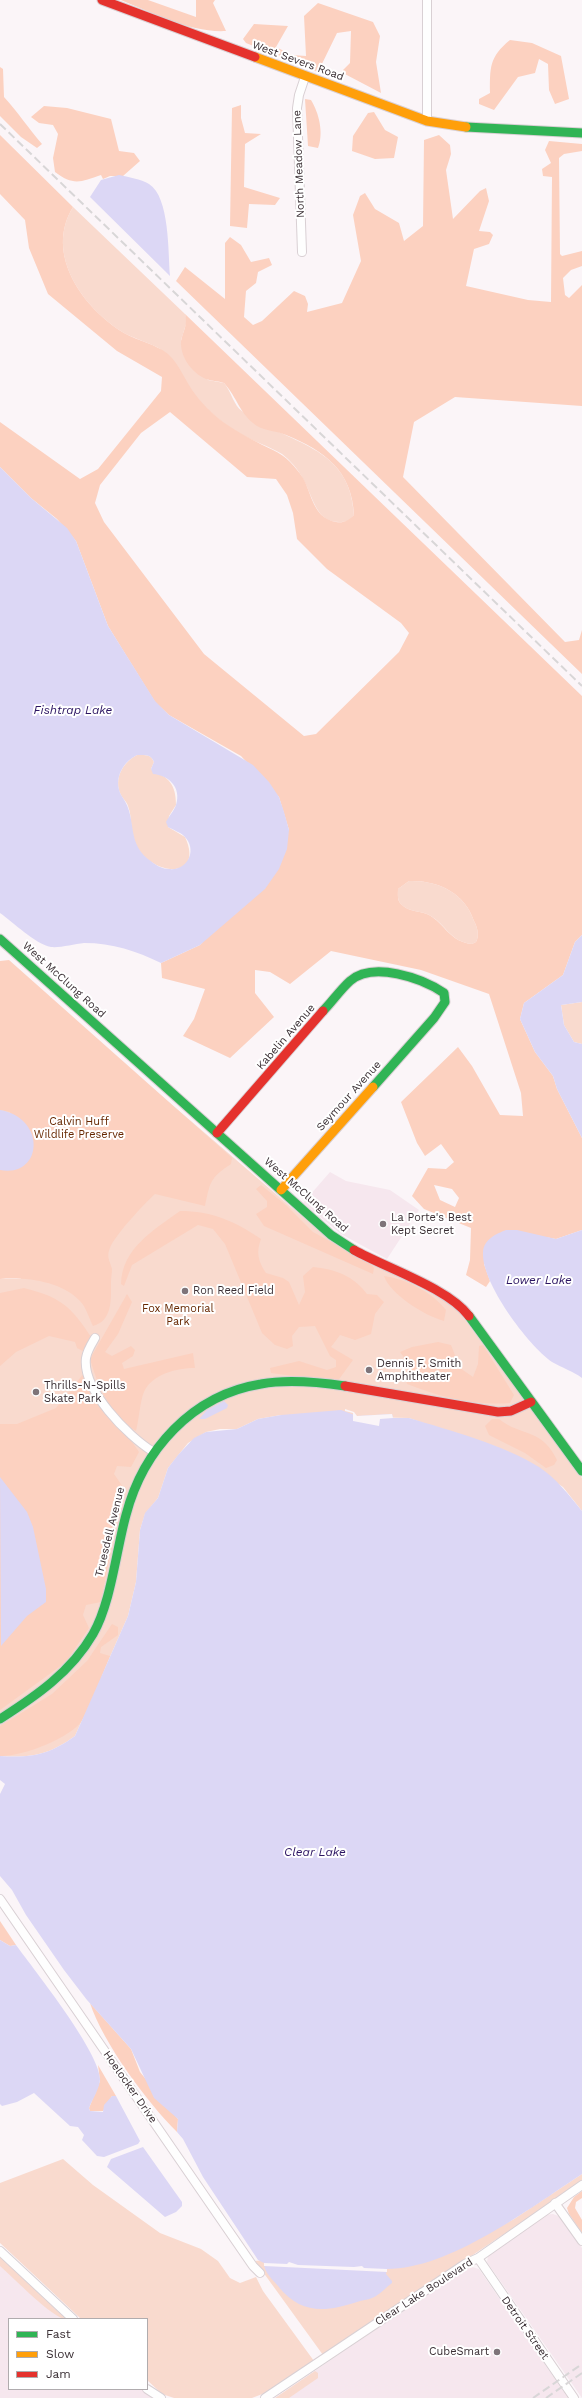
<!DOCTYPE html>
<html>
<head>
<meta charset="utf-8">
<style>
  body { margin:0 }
  #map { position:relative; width:582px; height:2398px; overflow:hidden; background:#fbf5f8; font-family:"Work Sans",sans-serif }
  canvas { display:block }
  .legend { position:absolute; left:8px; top:2318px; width:140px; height:72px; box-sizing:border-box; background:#fff; border:1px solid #b0acae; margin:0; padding:5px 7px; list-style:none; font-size:12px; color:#3a2f34 }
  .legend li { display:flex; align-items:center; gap:8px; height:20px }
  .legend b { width:20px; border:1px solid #b0acae }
</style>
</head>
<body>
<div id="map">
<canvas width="582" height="2398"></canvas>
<ul class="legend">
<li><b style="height:5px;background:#30b455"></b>Fast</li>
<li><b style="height:5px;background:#ff9f0a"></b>Slow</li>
<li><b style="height:5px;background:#e5322d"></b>Jam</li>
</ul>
</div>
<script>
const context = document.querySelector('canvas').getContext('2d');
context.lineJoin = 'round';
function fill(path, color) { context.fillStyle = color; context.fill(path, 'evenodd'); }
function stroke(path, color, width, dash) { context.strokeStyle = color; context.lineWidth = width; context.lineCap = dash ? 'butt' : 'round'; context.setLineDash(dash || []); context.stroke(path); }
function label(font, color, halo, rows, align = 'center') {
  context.font = font + ' "Work Sans",sans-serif'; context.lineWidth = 4; context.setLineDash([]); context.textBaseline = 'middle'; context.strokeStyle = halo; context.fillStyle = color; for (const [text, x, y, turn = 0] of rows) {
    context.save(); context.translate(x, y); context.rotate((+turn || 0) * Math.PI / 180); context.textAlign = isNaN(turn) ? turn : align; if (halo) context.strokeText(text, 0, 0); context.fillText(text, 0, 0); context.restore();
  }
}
fill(new Path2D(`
  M330,1172L346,1181L390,1190L419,1210L387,1259L341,1234L303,1203Z
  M553,2214L561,2217L582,2248V2398L487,2262L488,2256L544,2215Z
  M0,2259L66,2319H9V2389H142L152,2398H0Z
  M469,2266L479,2269L568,2398H275Z`), '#f6e7ee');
fill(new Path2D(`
  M73,207L185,314L187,321L181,340L208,380L224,383C231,391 234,406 242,411C288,445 350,444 354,515L349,521C316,528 315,500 303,479C298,469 290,460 282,454C269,446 254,442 241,434C229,428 219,419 209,411C191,395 178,368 160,349C155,345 133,338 124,333C83,308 44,254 73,207Z
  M137,755C145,755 151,754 154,762L151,769C169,778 176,784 176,805L169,816L168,827L185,837C205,881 152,875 137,847C129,834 133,818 128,806C127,802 123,799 121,795C113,779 123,762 137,755Z
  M409,881C438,880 465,893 474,921C477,927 480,935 476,942L472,944C450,942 446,924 429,915C420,910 409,913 401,904C397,900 398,895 398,889Z
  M8,964L326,1237L445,1301L460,1313L582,1478V1511L563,1487L510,1453L409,1418L281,1415L258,1419L237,1429H220L206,1432L188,1443L168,1468L158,1498L145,1514L140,1530L136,1582L128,1616L75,1736C49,1755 31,1758 0,1756V1279H21L0,1202V965Z
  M582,1002V1044L574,1042L564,1025L561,1005Z
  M63,2159L93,2185L160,2233L201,2249L218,2261L230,2278L240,2283L256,2277L263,2291L314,2361L270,2391L252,2398H174L162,2394L147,2380V2319H81L0,2243V2183Z
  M582,2174V2182L323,2355L255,2261L476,2240L514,2219Z
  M0,2257L66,2319C53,2319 13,2277 0,2266Z
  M315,2371L318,2373V2378L289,2398H275Z`), '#f9dace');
fill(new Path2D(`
  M121,0H148L196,17V0H215L213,3L226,31C191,33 153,13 121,0Z
  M318,3L373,22L380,36L376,62L381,93L341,72L350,63L351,31L337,33L318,72L246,43L243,39L254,24L288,26L276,47L292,55L306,56L304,16Z
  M510,40L532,43L561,56L569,99L555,104L549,90L548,64L539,59L535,73L518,77L494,110L479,104V99L490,93C490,68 489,57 510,40Z
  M0,67L3,69L4,97C18,112 28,128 42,144L37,148L21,137L0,116Z
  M305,99L311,100C319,113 324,133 318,148L308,146Z
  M241,105V118L245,133L261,134L245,144L244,187L280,198L275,205L249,204L247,228L230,226L232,108Z
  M44,106L67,108L111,119L119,151L134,153L140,161L123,176H110L103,179L101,175C81,182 73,186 55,172L53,158L58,134L53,125L39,123L31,117Z
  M374,112L385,130L398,137L394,158L375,159L352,151L353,136L368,113Z
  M0,135L73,207C44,254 83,308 124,333C138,341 156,344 168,354C180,365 185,381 195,394C215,421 242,435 273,450C286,456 295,466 303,478C312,494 313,518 336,522C344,523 348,521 354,515C352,471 325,451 286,435C277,431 266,431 257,426C240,415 237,397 224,383C218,381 211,381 206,379C192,373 180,357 181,341C183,331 188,325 185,314L582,696V935L575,942L563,975L524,1003L520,1019L535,1052L553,1076L557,1089L582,1138V1230L556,1239L545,1237L484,1264L490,1281L486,1287L466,1275L470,1260L471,1228L424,1209L412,1196L428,1168L446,1169L454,1162L441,1144L425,1156L417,1143L401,1102L458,1047L472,1066L500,1115L523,1116L521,1093L489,994L421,970L331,951L290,984L270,972L255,970V993L274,1017L230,1058L183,1036L194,1019L205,989L162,978L161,963L200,945L289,830L279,797L241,756L169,715L155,702L108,626L76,541L57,519L31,498L0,467V422L80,479L98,469L161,391L162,377L117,351L48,294L29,248L25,220L0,194ZM170,412L247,477L276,479L287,495L293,513L297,539L327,569L401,623L409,633L399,652L316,734L304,736L204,654L104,522L95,503L100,485L141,433ZM409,881C438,880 465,893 474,921C477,927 480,935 476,942L472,944C450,942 445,924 429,915C420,910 409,913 401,904C397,900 398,895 398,889ZM434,1185L452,1189L459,1198L455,1207L440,1200Z
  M439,135L450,145L451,154L446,170L453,219L480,191L486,188L489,201L479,231L490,232L493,235L489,244L474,249L466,286L528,300L551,302L552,177L543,176L542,169L551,163L545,150L549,141L582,144V151L564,154L559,158L560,254L562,256L582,251V266L571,270L563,278L565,295L569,298L582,285V406L455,397L414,422L403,477L565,642L579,640L582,630V674L176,281L185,267L225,299V243L230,237L241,245L251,262L269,258L272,265L258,272L256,283L246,291L244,317L253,325L262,321L294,291L305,296L308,304L307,312L342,303L361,261L353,215L360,196L365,193L375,209L399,223L404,241L423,226L424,140Z
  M9,960L232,1158L231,1164C210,1178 210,1182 205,1206L155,1194C144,1204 115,1235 110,1248C106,1257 110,1261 112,1269C112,1273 111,1278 111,1282C111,1298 113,1321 93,1326C89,1318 86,1307 80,1301C61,1281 26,1277 0,1279V1170H3L10,1112L0,1110V961Z
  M261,1185L287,1206L313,1232L370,1263L374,1268L373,1274L264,1226L256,1214L267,1207V1201L256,1189Z
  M180,1211C211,1211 235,1221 261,1239C256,1252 258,1261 266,1273L283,1278L289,1282L299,1305L305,1292L303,1276L313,1267C335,1269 354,1276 367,1294L377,1295L384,1302L375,1314L371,1334L355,1340L340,1335L331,1347L353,1360L337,1382L271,1373L270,1368L299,1361L327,1370L336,1367V1360L330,1356L315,1326L299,1327L292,1336L293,1346L287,1349L275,1345L262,1333L225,1244L213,1229L198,1225L132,1265L124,1286L121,1284C122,1248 154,1230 180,1211Z
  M384,1276C406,1279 432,1292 446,1310L444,1321C425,1316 390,1294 384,1276Z
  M24,1288C60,1297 71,1306 91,1337L85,1352L77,1348L75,1342L49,1336L16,1352L0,1366V1293Z
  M127,1294L132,1302L118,1334L105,1352L112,1356L131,1346L135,1350L133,1356L122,1363L124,1369L193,1353L195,1368C177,1368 152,1374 144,1392C140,1401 139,1420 136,1431C110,1416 98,1386 90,1359Z
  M438,1342L451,1345L460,1368L473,1377L478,1364L479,1346L483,1345L514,1395L510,1403C474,1406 440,1397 407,1384L405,1377L411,1372L408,1363L400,1352L412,1347Z
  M84,1373L139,1452L131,1467L117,1466L114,1474L123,1487L101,1602L86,1605L83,1615L89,1628L66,1662L0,1710V1424H17L56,1408Z
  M492,1419H499C521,1437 541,1427 557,1460L554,1465L546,1468L525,1453L489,1435L485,1426Z
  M112,1624L118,1627V1635L101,1647L100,1653L110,1656C103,1672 90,1710 81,1722C68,1739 21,1757 0,1756V1726L52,1694L87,1661Z
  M0,1921L16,1945L10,1946L0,1940Z
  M90,2003L131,2049L140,2072L178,2119L177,2132C147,2102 103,2043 90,2003Z
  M98,2065L116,2096H112L103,2111H90L89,2108L100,2081Z
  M582,2191V2198L576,2202L575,2208L582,2220V2233L569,2214L567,2208L574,2197Z`), '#fcd1c0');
fill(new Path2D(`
  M119,175C128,177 141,179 149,184C170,197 168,253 170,276L90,197L101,180Z
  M0,467L31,498L67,528L76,541L108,626L155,701L169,715L253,765L269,782L279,797L284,812L289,830L287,849L279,869L265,889L200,945L161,963C136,951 113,943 84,943C74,944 60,948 51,947C35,944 13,922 0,913ZM137,755C145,755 151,754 154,762L151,769L153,774C168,775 182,787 176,805C174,811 169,816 166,822L168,827C173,830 180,832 184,836C198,849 188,871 169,869C163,869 157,866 152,862C125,844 138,820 123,798C112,782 121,763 137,755Z
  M582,935V1002L561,1005L564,1025L574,1042L582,1044V1138L557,1089L553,1076L535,1052L520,1019L524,1003L563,975L575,942Z
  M0,1110C47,1118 43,1178 0,1170Z
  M506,1230H517L556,1239L582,1230V1378C573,1371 562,1368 552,1362C528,1345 481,1283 483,1252C484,1239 496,1234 506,1230Z
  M224,1401L228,1405L227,1408L205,1419H199L207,1410Z
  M341,1410L357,1416L392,1414L393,1418H409C449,1430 504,1445 539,1467C556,1478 569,1495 582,1511V2174C530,2208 450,2269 387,2269L386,2274L392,2281V2283C385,2288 380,2295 372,2298C368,2300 362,2300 357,2302C326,2312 301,2315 278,2286C272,2279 264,2272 264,2263L258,2260L203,2177L183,2139L177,2132L178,2119L154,2098L131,2049L87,2000L64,1970L26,1915L12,1890L0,1876V1794L5,1784L0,1780V1756C31,1758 49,1755 75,1736L128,1616L136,1582L140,1530L145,1513L158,1498L168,1468L178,1455L194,1438L206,1432L237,1429L258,1419L281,1415Z
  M0,1477L27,1512L33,1527L46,1589V1602L27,1616L1,1646Z
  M0,1940L10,1946L16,1945C35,1971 99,2051 100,2079C100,2088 92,2100 89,2108L90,2111L103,2112L104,2105L112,2096H116L140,2141L138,2144L104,2157L97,2156L82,2140L84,2135L78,2127L70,2126L34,2093L17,2102L2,2106L0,2104Z
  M143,2147L182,2202V2206L176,2212L165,2217L107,2167L111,2159Z`), '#dcd7f5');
fill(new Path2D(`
  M345,1409L354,1412L357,1416L392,1414L393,1418L380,1419L379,1426L353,1421V1413L345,1411Z
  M289,2262L298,2265L354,2267L362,2266L364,2268L387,2269V2272L264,2266V2263L287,2264Z`), '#fbf5f8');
const street = new Path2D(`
  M427,0V121
  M302,252L297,108L299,95L305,77
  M95,1338C92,1343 87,1351 86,1358C82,1390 128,1436 152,1451
  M0,1899L253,2266L260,2273
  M555,2203L582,2241
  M0,2251L73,2319
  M478,2258L574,2398
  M147,2389L161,2398
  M265,2398L465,2264L478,2258L582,2185`);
const fast = new Path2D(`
  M466,127L582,133
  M0,939L331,1235L354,1250
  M323,1011C332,1002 340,990 350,981C373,961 422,978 444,993L445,1002L434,1018L373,1087
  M469,1316L582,1471
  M0,1719C36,1696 71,1672 93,1634C111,1603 116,1551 126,1515C143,1450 192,1395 261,1384C288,1379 318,1382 345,1386`);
const slow = new Path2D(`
  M255,57L427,121L466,127
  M281,1190L373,1087`);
const jam = new Path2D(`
  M102,0L255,57
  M217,1133L323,1011
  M354,1250C386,1268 448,1288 469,1316
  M345,1386L498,1412L511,1411L531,1402`);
stroke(street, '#d9d0d4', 10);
stroke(fast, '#d9d0d4', 11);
stroke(slow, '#d9d0d4', 11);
stroke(jam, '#d9d0d4', 11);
stroke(street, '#fefefe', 8);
stroke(fast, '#30b455', 9);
stroke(slow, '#ff9f0a', 9);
stroke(jam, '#e5322d', 9);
stroke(new Path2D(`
  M0,124L582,686
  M533,2398L582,2364
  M546,2398L582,2373`), '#d8d6d7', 2, [8, 4]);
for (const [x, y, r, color] of [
  [383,1224,4,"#7e7479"],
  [185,1291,4,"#7e7479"],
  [369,1370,4,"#7e7479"],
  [36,1392,4,"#7e7479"],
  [497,2352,4,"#7e7479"]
]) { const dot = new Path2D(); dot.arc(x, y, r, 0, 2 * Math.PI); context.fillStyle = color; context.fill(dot); stroke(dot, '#fff', 1.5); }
label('11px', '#3a2f34', '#fff', [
  ["West Severs Road",298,61,20],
  ["North Meadow Lane",299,164,-92],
  ["West McClung Road",64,980,42],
  ["Kabelin Avenue",286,1037,-49],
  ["Seymour Avenue",349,1096,-48],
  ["West McClung Road",306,1195,41],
  ["Truesdell Avenue",110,1532,-76],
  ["Hoelocker Drive",130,2087,55],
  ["Clear Lake Boulevard",424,2292,-33],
  ["Detroit Street",525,2328,55]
]);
label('11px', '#662701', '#fff', [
  ["Calvin Huff",79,1122],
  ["Wildlife Preserve",79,1135],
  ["Fox Memorial",178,1309],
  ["Park",178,1322]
]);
label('11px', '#3a2f34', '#fff', [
  ["La Porte's Best",391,1218],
  ["Kept Secret",391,1231],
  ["Ron Reed Field",193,1291],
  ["Dennis F. Smith",377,1364],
  ["Amphitheater",377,1377],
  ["Thrills-N-Spills",44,1386],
  ["Skate Park",44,1399],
  ["CubeSmart",489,2352,"right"]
], 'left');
label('italic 12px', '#2c1562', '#fff', [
  ["Fishtrap Lake",73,710],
  ["Lower Lake",539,1280],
  ["Clear Lake",315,1852]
]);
</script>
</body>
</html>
